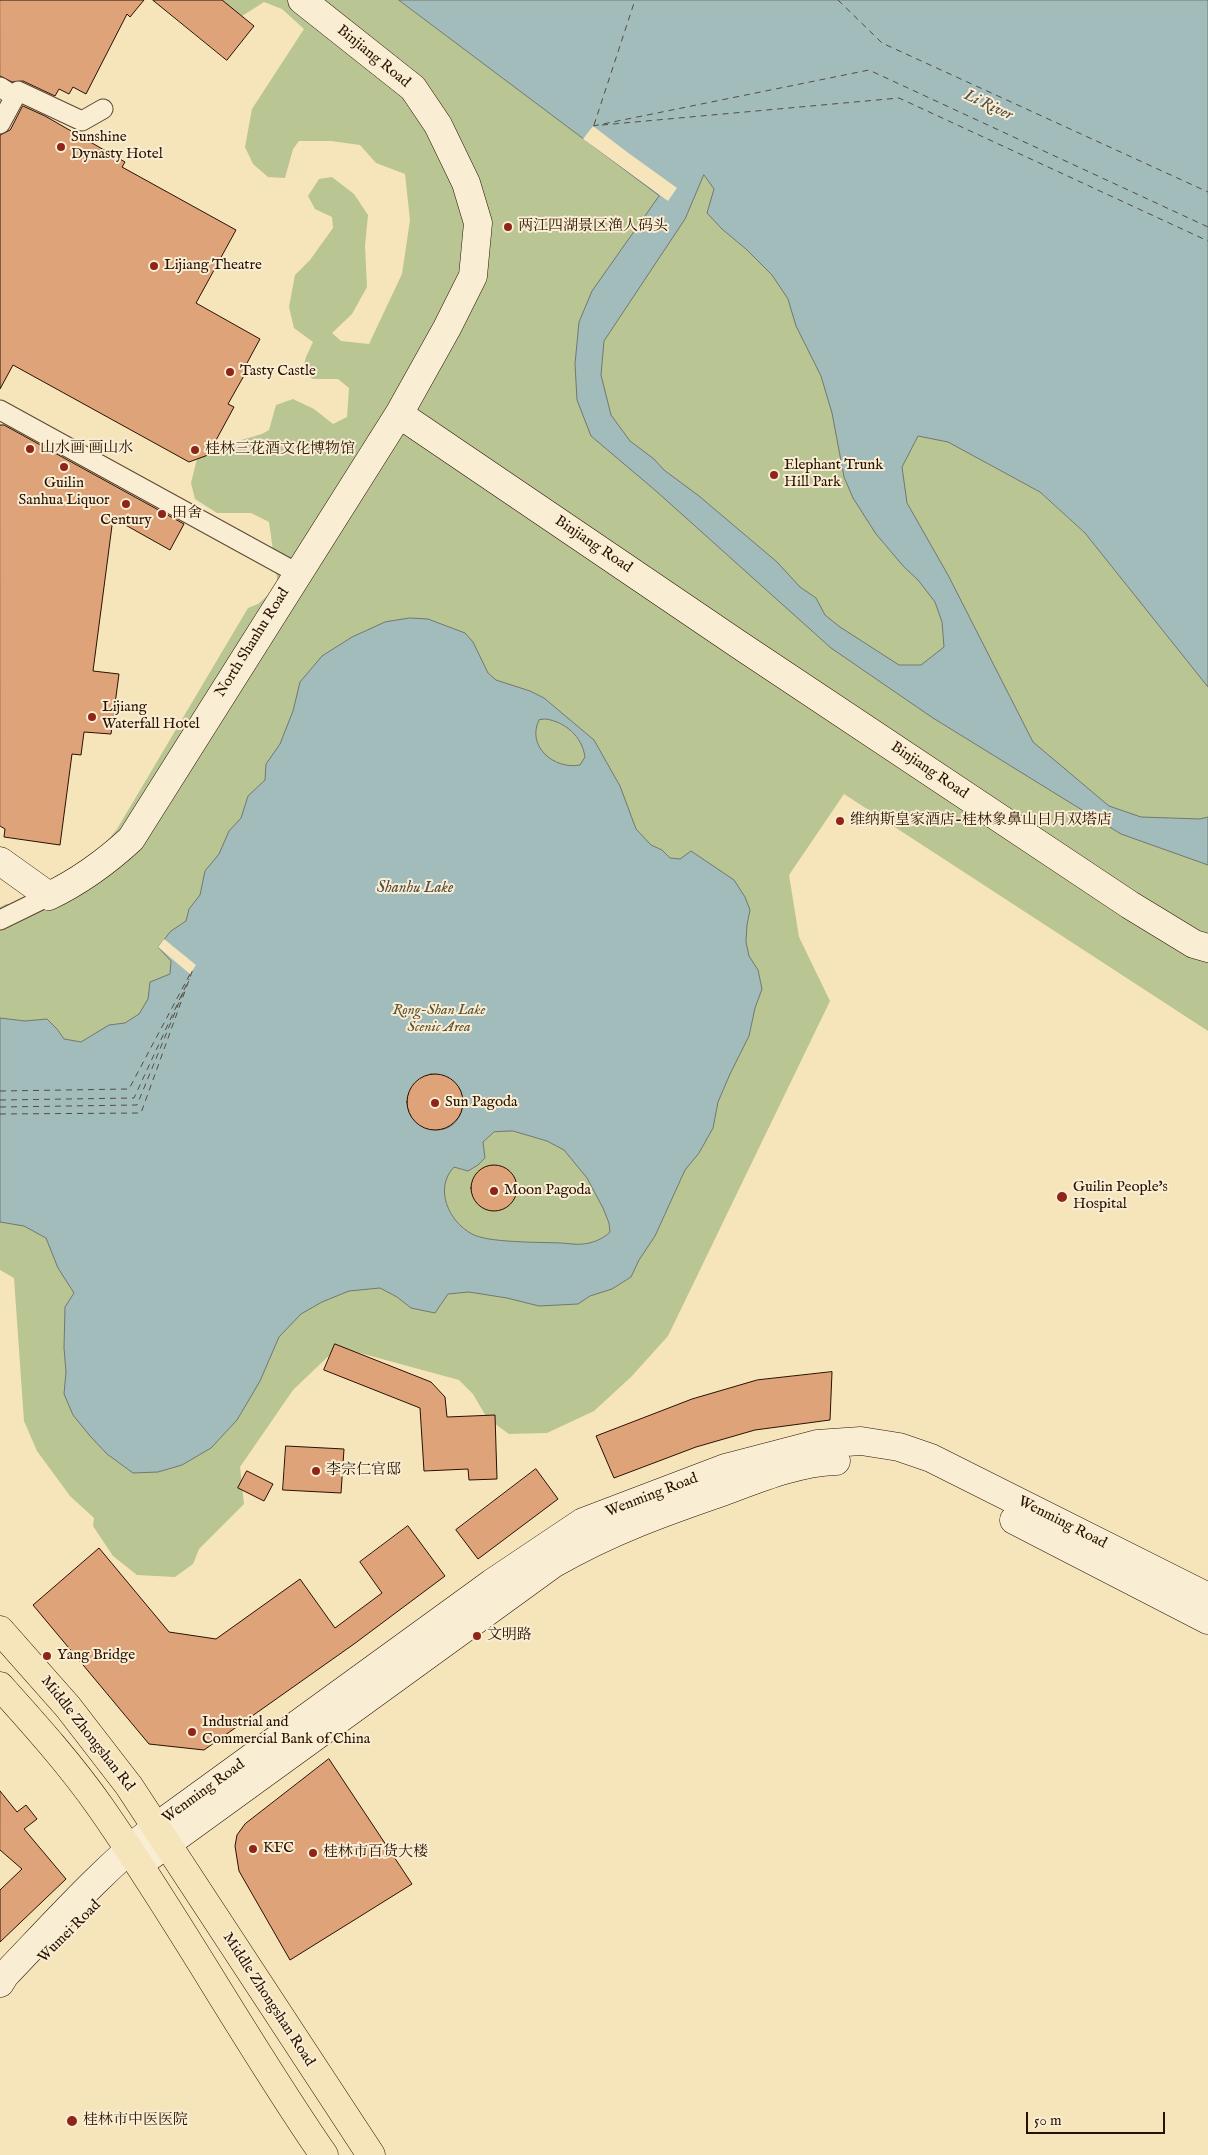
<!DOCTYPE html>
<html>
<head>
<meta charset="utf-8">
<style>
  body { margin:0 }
  #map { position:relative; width:1208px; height:2155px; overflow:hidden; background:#f6e4bb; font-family:"IM FELL English",serif }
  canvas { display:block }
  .scale { position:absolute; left:1026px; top:2112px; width:139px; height:22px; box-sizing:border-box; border:2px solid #291101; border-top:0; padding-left:6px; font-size:15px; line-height:18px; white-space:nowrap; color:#291101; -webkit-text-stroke:4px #f9edd3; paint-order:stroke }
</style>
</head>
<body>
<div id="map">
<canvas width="1208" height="2155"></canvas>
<div class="scale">50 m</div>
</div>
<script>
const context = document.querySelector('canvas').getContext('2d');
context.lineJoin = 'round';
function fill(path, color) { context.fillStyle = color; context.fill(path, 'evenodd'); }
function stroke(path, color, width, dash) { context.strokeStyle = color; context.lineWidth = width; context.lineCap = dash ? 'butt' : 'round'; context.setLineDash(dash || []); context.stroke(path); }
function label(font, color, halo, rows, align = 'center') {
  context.font = font + ' "IM FELL English","Noto Serif SC",serif'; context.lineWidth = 4; context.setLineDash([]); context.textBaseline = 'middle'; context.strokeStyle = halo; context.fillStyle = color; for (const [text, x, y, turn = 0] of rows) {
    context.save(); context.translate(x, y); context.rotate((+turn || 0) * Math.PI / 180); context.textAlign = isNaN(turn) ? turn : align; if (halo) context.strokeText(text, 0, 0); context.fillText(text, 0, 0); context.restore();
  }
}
fill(new Path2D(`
  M222,0H399L596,148L704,175L714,188L722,229L746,249L978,458L1040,492L1085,533L1117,571L1208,664V1031L844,794L789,875L799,937L830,1001L668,1336L631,1377L594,1411L547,1433L509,1434L487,1418L473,1394L459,1380L338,1347L293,1390L240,1467L244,1504L199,1549L193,1564L175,1577L137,1575L113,1556L93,1526L94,1518L70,1496L37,1451L24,1421L14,1278L0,1270V907L6,904H56L117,829L248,608L258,604L278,586L269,522L251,513H217L195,499L191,483L197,459L211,449L262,434L269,430L276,405L293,399L314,409L333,424L347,417L349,388L338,379H313L302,372L306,357L313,342L294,328L289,307L295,275L310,260L333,228L332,217L315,209L308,196L319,179L332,177L354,194L368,215L365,246L367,287L352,314L332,333L341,341L369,344L402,274L410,220L405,174L376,163L360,145L331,141H299L293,149L285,178L268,177L253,164L245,147L252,109L304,29L282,9L264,2L242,16Z`), '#b9c592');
const water = new Path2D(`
  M399,0H1208V687L1085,533L1040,492L948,442L918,436L902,467L907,503L948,575L1033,742L1109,806L1141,817L1200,819L1208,817V865L1121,834L933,718L831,648L656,491L591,436L577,400L575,364L579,322L592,291L659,196ZM704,175L714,189L707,213L722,229L746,249L772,275L788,299L796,326L821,376L832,413L844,477L853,498L876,534L904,567L918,580L935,602L942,622L944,647L921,665H899L840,627L825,615L816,598L800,587L777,562L699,496L664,470L654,459L630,441L611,415L601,375L604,341L685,219Z
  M410,618L428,619L465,633L473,642L488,673L496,680L530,691L544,698L594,740L620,786L636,829L651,845L662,850L670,858L680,859L691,851L734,880L745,897L750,910L747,925L746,942L749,956L758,970L762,989L755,1008L749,1036L730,1074L718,1102L713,1128L699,1153L685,1170L655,1236L639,1260L631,1277L612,1289L590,1296L578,1304L539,1306L507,1298L469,1292L448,1294L435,1313L411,1308L397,1297L380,1288L349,1291L322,1302L301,1314L279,1337L260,1381L237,1420L211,1448L182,1465L158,1472L133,1473L107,1454L90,1436L73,1415L64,1394L66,1372L64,1348L65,1307L74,1293L58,1268L46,1238L24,1226L0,1222V1018L25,1021L47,1019L57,1029L64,1039L81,1042L109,1025L125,1023L139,1014L148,999L150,982L170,974L171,961L158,947L171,931L186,921L189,909L200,895L205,871L219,854L229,831L241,818L248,796L265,780L266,764L280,744L293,711L300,682L322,656L352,637L385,622ZM546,719C565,722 582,736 585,757L580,765C554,770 526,746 539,720ZM431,1074C479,1075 468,1138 430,1129C422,1127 415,1123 411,1116C400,1097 414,1079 431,1074ZM513,1131L547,1141L564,1150L587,1178L603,1208L609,1223L610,1232C603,1239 593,1243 583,1244C575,1245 567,1243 560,1243C540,1242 488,1243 472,1234C448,1221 434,1188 454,1167L468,1171L478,1165L485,1158L483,1142L494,1132Z`);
fill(water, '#a2bcbc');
stroke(water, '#727871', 1);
fill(new Path2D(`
  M593,126L627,152L677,188L668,201L583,139Z
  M164,939L196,965L190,974L158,947Z`), '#f6e4bb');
stroke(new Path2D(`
  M838,0L882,43L1208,192
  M594,125L635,0
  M602,125L899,98L1208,241
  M593,126L869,70L1208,227
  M0,1091L129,1089L190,974
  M0,1100L134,1098L189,979
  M0,1107L137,1105L185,988
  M0,1114L141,1113L193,969`), '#534d42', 1, [6, 5]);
const building = new Path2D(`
  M0,0H144L130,17L127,14L86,94L73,87L69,94L59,89L55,96L23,81L12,82L0,76Z
  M153,0H222L254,26L227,60Z
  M23,106L45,116L125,162L122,167L236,230L196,303L260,339L247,363L250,365L228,404L234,407L208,455L189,462L13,365L0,389V135L10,130Z
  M0,425H4L184,524L170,550L113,518L93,671L119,674L111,734L84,732L81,755L72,754L60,845L4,837L5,829L0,826Z
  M407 1102a28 28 0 1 1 56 0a28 28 0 1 1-56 0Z
  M471 1188a23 23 0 1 1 46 0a23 23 0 1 1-46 0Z
  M335,1344L431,1382L445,1397L447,1417L495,1415L497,1479L469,1480L468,1469L424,1471L420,1408L324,1370Z
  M832,1372L830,1420L755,1430L696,1447L614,1478L596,1436L692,1399L757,1380Z
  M286,1446L344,1449L341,1493L283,1490Z
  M536,1469L558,1499L478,1559L456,1530Z
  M247,1471L273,1484L264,1501L238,1488Z
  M408,1526L445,1576L354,1644L204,1750L149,1744L33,1605L99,1548L169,1632L216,1639L300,1579L335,1628L382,1593L360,1562Z
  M329,1759L412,1884L290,1960L239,1871L235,1846L237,1835L245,1824Z
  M0,1791L17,1812L26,1805L37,1819L24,1829L66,1879L0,1942V1890L22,1869L0,1850Z`);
fill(building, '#dfa37a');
stroke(building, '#291101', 1);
const street = new Path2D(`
  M0,87L15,97
  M0,124L18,91L82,121L103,109
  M0,410L297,573
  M0,920L49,896`);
const secondary = new Path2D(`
  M399,414L738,644L1130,905L1194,944L1208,948
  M0,861L49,896C80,881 105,863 131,839L399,414L447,328L473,276L478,223L466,183L438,125L413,88L302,0
  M1014,1520L1208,1620
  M149,1857L553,1564C610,1531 664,1512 725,1491C760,1478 799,1462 836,1461
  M0,1983L5,1975C54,1924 101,1871 156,1827L492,1583L583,1522L725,1468L817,1444L861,1441L899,1447L931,1458L1208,1597`);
const highway = new Path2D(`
  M0,1630L68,1707L129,1786L371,2155
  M0,1686C35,1725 71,1765 101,1808C180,1921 246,2042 324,2155`);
stroke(street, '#5c4630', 21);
stroke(secondary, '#291101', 29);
stroke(highway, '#291101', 29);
stroke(street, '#f9edd3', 19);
stroke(secondary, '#f9edd3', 28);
stroke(highway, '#f6e4bb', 28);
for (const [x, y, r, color] of [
  [61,147,5,"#8f2418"],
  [508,227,5,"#8f2418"],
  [154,266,5,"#8f2418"],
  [230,372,5,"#8f2418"],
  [30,449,5,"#8f2418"],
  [195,450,5,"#8f2418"],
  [64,467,5,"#8f2418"],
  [774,475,5,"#8f2418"],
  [126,504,5,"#8f2418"],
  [162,514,5,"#8f2418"],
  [92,717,5,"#8f2418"],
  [840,821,5,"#8f2418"],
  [435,1103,5,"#8f2418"],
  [494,1191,5,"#8f2418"],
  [1062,1197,6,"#8f2418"],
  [316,1471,5,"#8f2418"],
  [477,1636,5,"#8f2418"],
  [47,1656,5,"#8f2418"],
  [192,1732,5,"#8f2418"],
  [253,1849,5,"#8f2418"],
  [313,1853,5,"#8f2418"],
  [72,2121,6,"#8f2418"]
]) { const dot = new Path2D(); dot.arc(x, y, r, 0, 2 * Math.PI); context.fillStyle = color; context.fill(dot); stroke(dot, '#f9edd3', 2); }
label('15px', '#291101', '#f9edd3', [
  ["Binjiang Road",373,57,39],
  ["Binjiang Road",593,545,34],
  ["North Shanhu Road",253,643,-58],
  ["Binjiang Road",929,771,34],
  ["Wenming Road",652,1496,-21],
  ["Wenming Road",1062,1523,27],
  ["Middle Zhongshan Rd",87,1734,52],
  ["Wenming Road",204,1792,-36],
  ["Wumei Road",70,1932,-45],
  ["Middle Zhongshan Road",268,2000,57]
]);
label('15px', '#291101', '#f9edd3', [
  ["Sunshine",71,138],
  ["Dynasty Hotel",71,155],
  ["两江四湖景区渔人码头",518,227],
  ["Lijiang Theatre",164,266],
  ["Tasty Castle",240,372],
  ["山水画 画山水",40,449],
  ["桂林三花酒文化博物馆",205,450],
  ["Elephant Trunk",784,466],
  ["Hill Park",784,483],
  ["Guilin",64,484,"center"],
  ["Sanhua Liquor",64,501,"center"],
  ["田舍",172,514],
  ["Century",126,521,"center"],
  ["Lijiang",102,708],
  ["Waterfall Hotel",102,725],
  ["维纳斯皇家酒店-桂林象鼻山日月双塔店",850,821],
  ["Sun Pagoda",445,1103],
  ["Guilin People's",1073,1188],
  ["Hospital",1073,1205],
  ["Moon Pagoda",504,1191],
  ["李宗仁官邸",326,1471],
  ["文明路",487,1636],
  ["Yang Bridge",57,1656],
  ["Industrial and",202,1723],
  ["Commercial Bank of China",202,1740],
  ["KFC",263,1849],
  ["桂林市百货大楼",323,1853],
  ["桂林市中医医院",83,2121]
], 'left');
label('italic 15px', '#5b5034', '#f9edd3', [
  ["Rong-Shan Lake",439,1011],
  ["Scenic Area",439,1028]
]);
label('italic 16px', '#534d42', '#f9edd3', [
  ["Li River",988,106,25],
  ["Shanhu Lake",415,889]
]);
</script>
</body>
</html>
